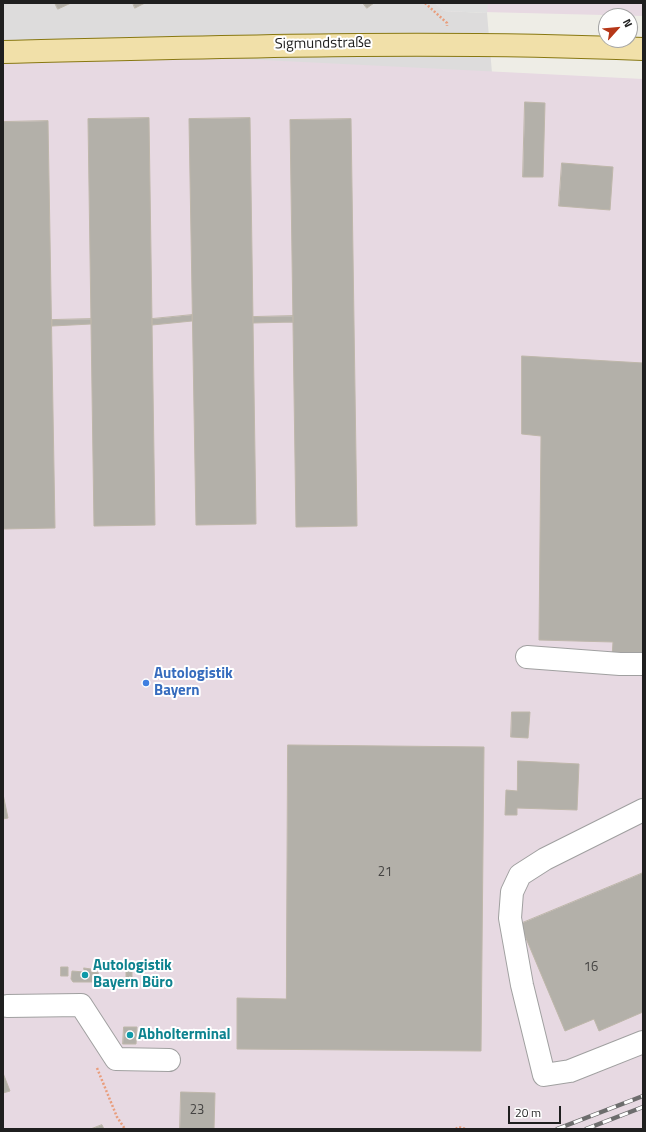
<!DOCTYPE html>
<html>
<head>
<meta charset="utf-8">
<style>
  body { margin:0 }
  #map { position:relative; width:646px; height:1132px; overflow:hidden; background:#eeede6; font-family:"Titillium Web",sans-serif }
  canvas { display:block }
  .frame { position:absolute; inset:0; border:4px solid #1f1f1f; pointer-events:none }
  .north { position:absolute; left:598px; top:8px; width:40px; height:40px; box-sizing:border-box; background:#fff; border:1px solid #a5a5a5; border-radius:50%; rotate:63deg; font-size:11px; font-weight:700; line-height:16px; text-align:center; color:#1f1f1f }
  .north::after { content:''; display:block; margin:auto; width:14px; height:18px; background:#b63718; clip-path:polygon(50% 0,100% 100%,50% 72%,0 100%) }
  .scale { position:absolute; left:508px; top:1106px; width:53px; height:18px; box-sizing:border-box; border:2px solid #1f1f1f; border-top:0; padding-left:5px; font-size:12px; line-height:14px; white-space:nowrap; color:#1f1f1f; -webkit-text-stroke:3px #fff; paint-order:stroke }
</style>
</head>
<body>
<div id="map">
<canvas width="646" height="1132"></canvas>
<div class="frame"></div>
<div class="north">N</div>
<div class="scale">20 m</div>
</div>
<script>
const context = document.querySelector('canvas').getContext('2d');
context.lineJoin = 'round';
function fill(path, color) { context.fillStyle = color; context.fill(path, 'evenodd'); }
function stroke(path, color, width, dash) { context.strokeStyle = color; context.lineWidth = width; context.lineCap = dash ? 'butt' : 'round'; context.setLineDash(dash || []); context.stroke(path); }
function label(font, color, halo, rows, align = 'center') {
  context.font = font + ' "Titillium Web",sans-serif'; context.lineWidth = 4; context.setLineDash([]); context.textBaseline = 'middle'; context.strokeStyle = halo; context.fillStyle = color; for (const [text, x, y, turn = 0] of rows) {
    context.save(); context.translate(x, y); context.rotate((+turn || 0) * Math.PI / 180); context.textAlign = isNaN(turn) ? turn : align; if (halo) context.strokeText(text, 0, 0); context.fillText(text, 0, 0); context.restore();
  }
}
fill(new Path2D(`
  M3,3H435L444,11L487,13L492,73L3,47Z`), '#dddcdc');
fill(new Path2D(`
  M435,3H643V16L444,11Z
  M3,47L643,79V1129H3Z`), '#e7d9e2');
fill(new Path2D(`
  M435,3H488L487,13L444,11Z`), '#dfdfdf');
const building = new Path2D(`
  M55,3H71L58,9Z
  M133,3H145L135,8Z
  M363,3H374L367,8Z
  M525,102L545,103L543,177H523Z
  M149,118L155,525L94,526L88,119Z
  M250,118L256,524L196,525L189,119Z
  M351,119L357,526L296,527L290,120Z
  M48,121L55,528L3,529V122Z
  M562,163L613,167L610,210L559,206Z
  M192,315V321L152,325V319Z
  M293,316V322L253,323V317Z
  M91,319V324L52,326V320Z
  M522,356L643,363V658L612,657L613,642L539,640L541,436L522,434Z
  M512,712H530L528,738L511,737Z
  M288,745L484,747L481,1051L237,1049V998L286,999Z
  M518,761L579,764L577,810L517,808V815H505L506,790L517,791Z
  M3,794L8,818L3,819Z
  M643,873V1012L599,1031L594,1019L565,1031L520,924Z
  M132,963V979H126V964Z
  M61,967H68V976H61Z
  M84,968L91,969V972H98L99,978L95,982H73L71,979L72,971L84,972Z
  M124,1027H137L136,1044H123Z
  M3,1073L10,1091L3,1093Z
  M181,1092L215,1093L214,1129H180Z
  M102,1125L104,1129H91Z`);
fill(building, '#b3b0a9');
stroke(building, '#beb7aa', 1);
const minor = new Path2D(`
  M527,657L620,664H643
  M643,810L545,859L520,875L512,892L510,918L522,985L544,1075L570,1071L643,1042
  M7,1006L81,1005L116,1059L169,1060`);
const major = new Path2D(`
  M3,52C216,47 430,40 643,49`);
stroke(minor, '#a0a0a0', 24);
stroke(major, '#887812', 24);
stroke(new Path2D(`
  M425,3L447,23V26
  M97,1068L117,1117L125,1129
  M456,1129L458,1127L466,1129`), '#e99d7c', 2.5, [2, 2]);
stroke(minor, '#fff', 22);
stroke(major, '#f1e0a9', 22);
const rail = new Path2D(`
  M557,1129L643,1096
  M586,1129L643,1107`);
stroke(rail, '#6d6d6d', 4.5);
stroke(rail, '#fff', 3, [9]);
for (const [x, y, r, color] of [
  [146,683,4,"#3f7fe0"],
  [85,975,4,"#0f9aa8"],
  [130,1035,4,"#0f9aa8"]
]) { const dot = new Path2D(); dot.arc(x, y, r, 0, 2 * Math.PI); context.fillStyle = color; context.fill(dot); stroke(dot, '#fff', 1.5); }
label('13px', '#444342', null, [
  ["21",385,873],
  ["16",591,968],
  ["23",197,1111]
]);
label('15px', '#1f1f1f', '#fff', [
  ["Sigmundstraße",323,44,-1]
]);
label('bold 15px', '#366cbe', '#fff', [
  ["Autologistik",154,674],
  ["Bayern",154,691]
], 'left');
label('bold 15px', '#0d838f', '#fff', [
  ["Autologistik",93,966],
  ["Bayern Büro",93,983],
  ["Abholterminal",138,1035]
], 'left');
</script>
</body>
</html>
